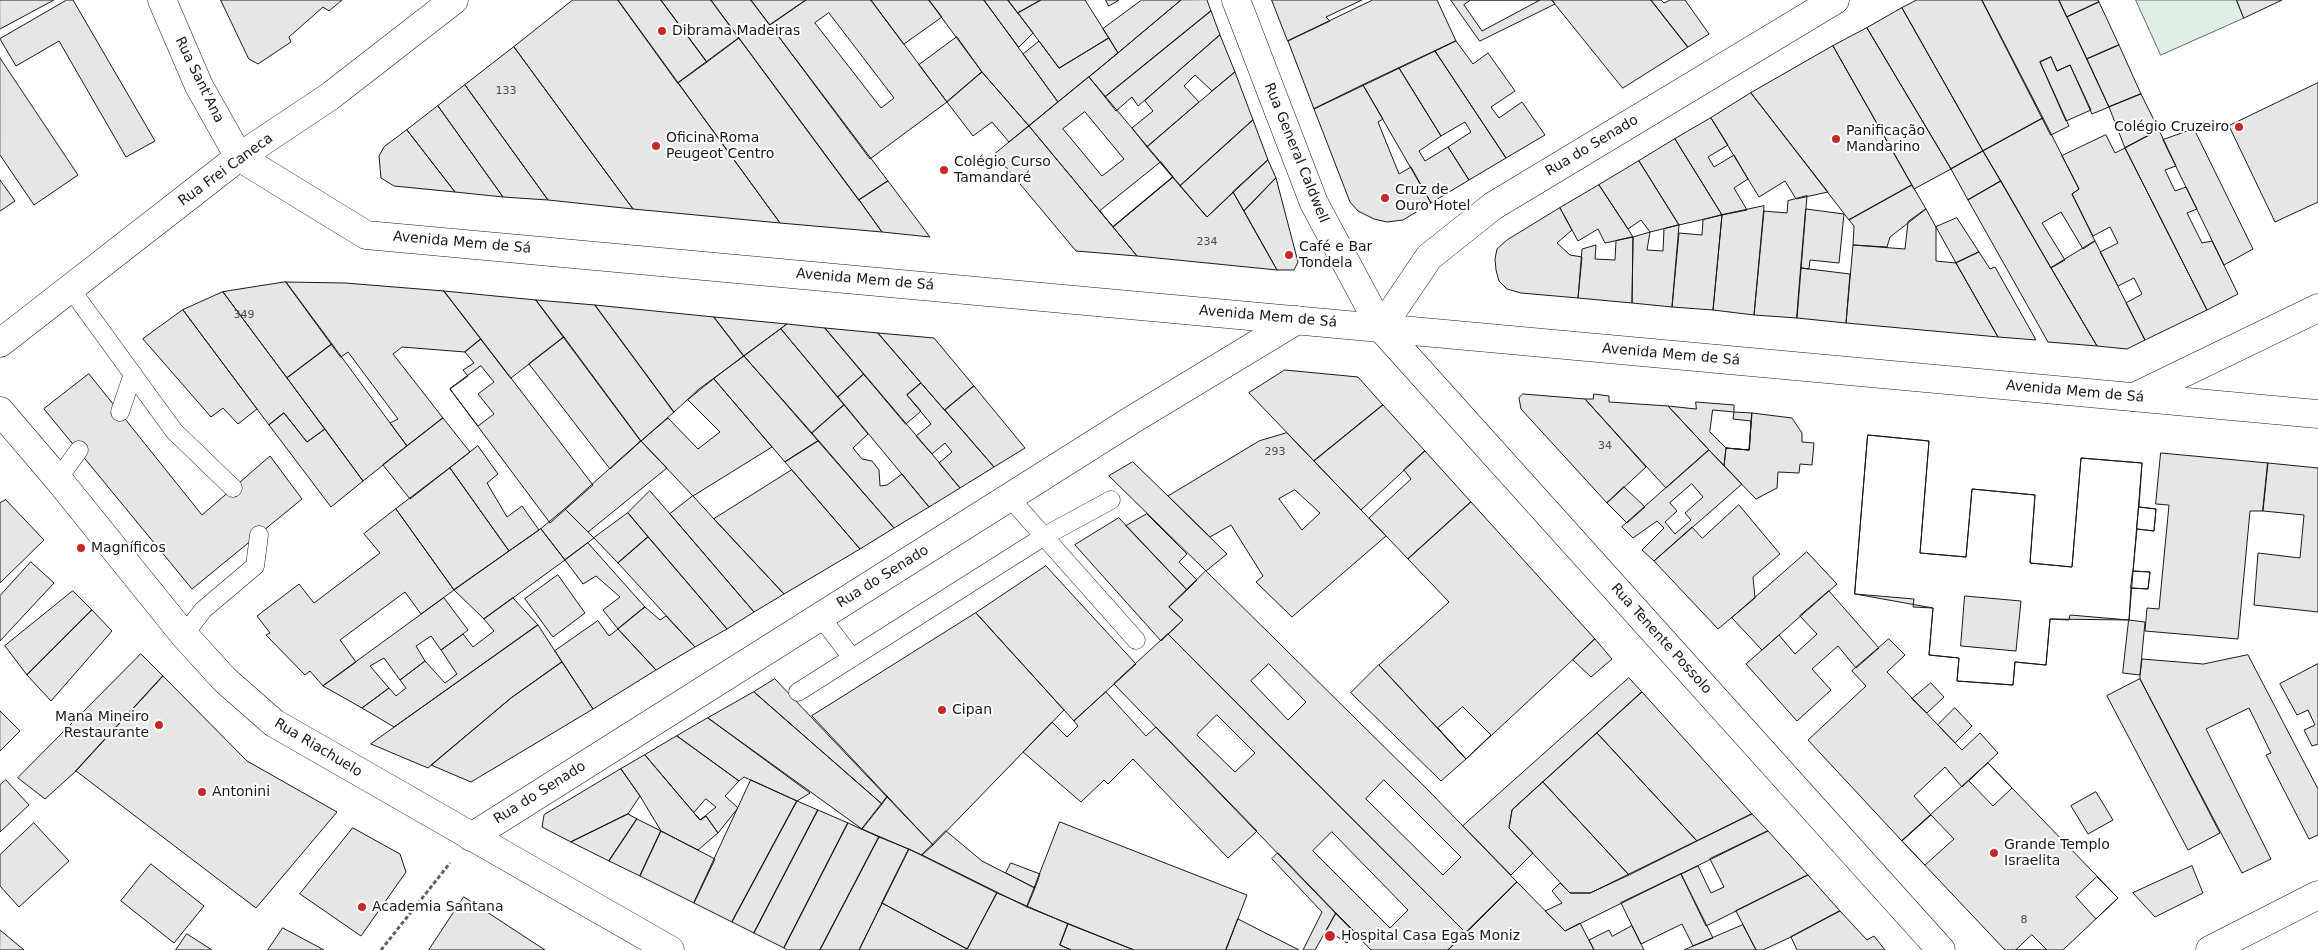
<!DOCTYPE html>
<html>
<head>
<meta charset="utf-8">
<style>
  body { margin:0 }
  canvas { display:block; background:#fff }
</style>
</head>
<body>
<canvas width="2318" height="950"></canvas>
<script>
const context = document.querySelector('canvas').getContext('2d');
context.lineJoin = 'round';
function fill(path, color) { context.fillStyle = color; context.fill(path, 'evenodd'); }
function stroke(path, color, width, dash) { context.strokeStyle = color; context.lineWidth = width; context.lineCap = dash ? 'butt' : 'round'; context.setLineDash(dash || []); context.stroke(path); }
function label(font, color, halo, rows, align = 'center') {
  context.font = font + ' "DejaVu Sans",sans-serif'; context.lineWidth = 4; context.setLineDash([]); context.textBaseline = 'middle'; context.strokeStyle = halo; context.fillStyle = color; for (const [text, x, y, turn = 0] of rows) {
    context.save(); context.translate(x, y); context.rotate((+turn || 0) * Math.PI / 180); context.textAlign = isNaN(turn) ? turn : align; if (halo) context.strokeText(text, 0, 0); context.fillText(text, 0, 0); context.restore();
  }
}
const green = new Path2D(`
  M2136,0H2236L2244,18L2161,55Z`);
fill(green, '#e0efe3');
stroke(green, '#6a6a6a', 1);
const building = new Path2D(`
  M0,0H54L0,29Z
  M67,0H73L155,141L126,157L59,41L16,66L0,39Z
  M221,0H342L329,11L323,7L289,37L291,42L258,64L249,59Z
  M573,0H618L780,223L633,209L514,47Z
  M618,0H661L707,62L678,83Z
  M661,0H711L739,38L707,62Z
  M711,0H751L888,181L859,200Z
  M751,0H806L770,25Z
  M806,0H871L947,102L870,159L770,25Z
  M871,0H929L942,17L904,44Z
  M929,0H984L1058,102L1029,126L982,72Z
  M984,0H1008L1033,33L1019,47Z
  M1008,0H1041L1018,13Z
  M1041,0H1085L1109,38L1059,68L1018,13Z
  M1106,0H1119L1109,6Z
  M1142,0H1181L1118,53L1103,29Z
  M1207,0L1211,11L1105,97L1089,77L1181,0Z
  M1272,0H1362L1326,17L1330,21L1288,41Z
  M1373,0H1437L1456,41L1314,109L1288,41Z
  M1451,0H1552L1555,4L1480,41Z
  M1471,0H1540L1482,31L1464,5Z
  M1552,0H1651L1688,47L1623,88Z
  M1651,0H1661L1664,3L1670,0H1685L1709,34L1688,47Z
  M1917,0H1982L2043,118L1983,151L1902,8Z
  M1982,0H2059L2109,107L2092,114L2070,65L2057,71L2051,57L2040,62L2069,126L2051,135Z
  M2059,0H2098L2099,2L2067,17Z
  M2237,0H2282L2244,18Z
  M2099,2L2119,45L2087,59L2067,17Z
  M1902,8L1983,151L1951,169L1867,28Z
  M1211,11L1220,35L1138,106L1132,97L1116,111L1105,97Z
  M829,13L894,98L881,108L815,23Z
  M1867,28L1951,169L1914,189L1833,46Z
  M1220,35L1235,72L1212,91L1195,75L1184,86L1199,102L1147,147L1132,128L1153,111L1145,101Z
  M957,37L982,72L947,102L919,65Z
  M739,38L859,200L882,232L780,223L678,83Z
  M1109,38L1118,53L1058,102L1023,54L1039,41L1059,68Z
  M1456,41L1473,64L1488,53L1515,91L1491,107L1499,118L1522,102L1545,135L1506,158L1435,51Z
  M2119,45L2141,94L2109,107L2087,59Z
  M1833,46L1912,185L1849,220L1751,93Z
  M514,47L588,148L633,209L548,200L465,85Z
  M1435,51L1506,158L1469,180L1448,147L1471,132L1465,122L1441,136L1399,68Z
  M2051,57L2057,71L2070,65L2091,110L2066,121L2040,62Z
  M0,58L78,175L34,205L0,155Z
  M1399,68L1441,136L1419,151L1425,161L1448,147L1469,180L1431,203L1363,85Z
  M982,72L1029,126L1009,142L992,122L973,136L947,102Z
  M1235,72L1253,120L1180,186L1147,147Z
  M1089,77L1173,177L1113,227L1029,126Z
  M2318,83V202L2275,222L2229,126Z
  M465,85L548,200L503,197L438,106Z
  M1363,85L1383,119L1378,122L1399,174L1411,167L1431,203L1403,220L1387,222L1374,219L1358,211L1350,202L1314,109Z
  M1751,93L1828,192L1796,199L1785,181L1759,197L1711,118Z
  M2141,94L2159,130L2125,148L2109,107Z
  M438,106L503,197L455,192L407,130Z
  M1085,112L1124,159L1102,176L1063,129Z
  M1711,118L1728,145L1708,157L1714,167L1734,155L1748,179L1734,188L1747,210L1722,215L1675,139Z
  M2043,118L2079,189L2072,194L2095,241L2083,249L2061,212L2042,223L2065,260L2051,268L1983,151Z
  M1253,120L1268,160L1207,217L1180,186Z
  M1029,126L1113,227L1137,256L1076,251L995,154Z
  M2194,129L2253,249L2224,265L2163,140Z
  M407,130L455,192L394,186L381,178L379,156L384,147Z
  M2159,130L2176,166L2165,170L2175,191L2186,187L2197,209L2187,213L2202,243L2212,241L2238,294L2207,310L2125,148Z
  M2106,135L2115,153L2125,148L2207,310L2145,340L2126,303L2142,294L2134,278L2118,286L2100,252L2118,243L2110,227L2093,236L2072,194L2079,189L2062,156Z
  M1675,139L1722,215L1679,225L1639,161Z
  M1983,151L2001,181L1968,200L1951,169Z
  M1268,160L1276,178L1244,211L1233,192Z
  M1639,161L1679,225L1650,232L1641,220L1628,229L1599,185Z
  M1161,162L1173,177L1113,227L1100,211Z
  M1173,177L1207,217L1233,192L1277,270L1137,256L1113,227Z
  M1276,178L1298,262L1294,270H1277L1244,211Z
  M0,180L15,201L0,211Z
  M888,181L930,237L882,232L859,200Z
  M2001,181L2051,268L2097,346L2048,342L1968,200Z
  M1599,185L1628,229L1633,237L1605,243L1598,229L1578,241L1560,208Z
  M1912,185L1926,209L1890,237L1887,247L1853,245L1854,226L1849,220Z
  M1807,196L1797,318L1754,315L1764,211L1787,213L1788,201Z
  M1764,206L1754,315L1713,310L1722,215Z
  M1560,208L1572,230L1557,243L1570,255L1582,257L1578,298L1521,293L1507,289L1499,281L1496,270L1495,259L1497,249L1507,240Z
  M1806,209L1844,214L1839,263L1810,260L1809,269L1801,268Z
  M1926,209L1936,227V261L1956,263L1998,337L1846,323L1853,245L1905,249L1908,222Z
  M1722,215L1713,310L1672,307L1679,233L1702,235L1703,220Z
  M1957,218L1979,252L1956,263L1936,227Z
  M1679,225L1672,307L1632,303L1633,237L1650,232L1647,250L1663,251L1664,229Z
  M1633,237L1632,303L1578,298L1582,249L1596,245L1595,259L1615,260L1616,241Z
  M2095,241L2145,340L2127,349L2097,346L2051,268Z
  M1979,252L1990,269L1995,267L2036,340L1998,337L1956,263Z
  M1801,268L1850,274L1846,323L1797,318Z
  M286,282L345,283L444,291L481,339L465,352L402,347L393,354L443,418L407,446L390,423L398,419L348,352L341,357Z
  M286,282L332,344L287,378L223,292Z
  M444,291L536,300L564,337L511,378Z
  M223,292L325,429L307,442L284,413L269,425L183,310Z
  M536,300L595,305L674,412L641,441Z
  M595,305L714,317L744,356L699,389L674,412Z
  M183,310L257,409L238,424L223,408L211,417L143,339Z
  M714,317L787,324L744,356Z
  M787,324L825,328L864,374L838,397L781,329Z
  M825,328L878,333L921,383L907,395L921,411L906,424Z
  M781,329L844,405L812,433L744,356Z
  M878,333L934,338L974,386L945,410Z
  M564,337L641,441L610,469L529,364Z
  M481,339L593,485L550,523L450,389L468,376L463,370L474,363L465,352Z
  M332,344L407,446L363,481L287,378Z
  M744,356L818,441L785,462L714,379Z
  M481,366L494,382L478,394L494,414L478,426L450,389Z
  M1285,370L1358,377L1383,405L1314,461L1249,393Z
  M89,374L202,515L270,456L302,499L192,589L44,409Z
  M864,374L932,454L960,488L929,507L838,397Z
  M714,379L772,447L693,496L641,441L668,418L698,449L720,432L688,400Z
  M921,383L994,467L960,488L939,463L952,452L945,443L932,454L916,436L931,424L907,395Z
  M974,386L1025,448L994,467L945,410Z
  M1523,394L1585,399L1646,467L1607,503L1521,409L1519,398Z
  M1594,394L1609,396V402L1668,406L1709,450L1666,488L1585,399H1593Z
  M1696,402L1734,405V412L1752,413L1749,450L1726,448L1724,466L1668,406L1696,409Z
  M844,405L868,434L853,448L862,459L872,461L879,470L880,486L887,485L902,474L929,507L894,528L812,433Z
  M1383,405L1425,451L1361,510L1314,461Z
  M1713,410L1734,412L1733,419L1751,421L1749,450L1726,448L1710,432Z
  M284,413L307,442L325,429L363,481L331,507L269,425Z
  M1752,413L1792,418L1802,433V442L1814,443L1812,465L1800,464L1799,473L1778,472L1777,488L1756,499L1724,466L1726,448L1749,450Z
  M443,418L470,452L410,499L383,465Z
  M1287,433L1386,536L1292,617L1256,582L1263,576L1231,525L1210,537L1168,496L1259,441Z
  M1868,435L1929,441L1920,553L1966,557L1972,489L2035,495L2030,563L2072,567L2081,458L2142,463L2129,620L2070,615L2069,620L2050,619L2046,665L2015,662L2013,685L1957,681L1959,658L1929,655L1933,608L1913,607L1914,599L1855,594Z
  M1868,435L1929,441L1920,553L1966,557L1972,489L2035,495L2030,563L2072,567L2081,458L2142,463L2139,507L2156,509L2154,531L2137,529L2133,571L2150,572L2148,589L2131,588L2129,620L2050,619L2046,665L2015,662L2013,685L1957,681L1959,658L1929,655L1933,608L1855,594Z
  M641,441L667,468L588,532L565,509Z
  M818,441L894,528L860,549L785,462Z
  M478,446L498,474L487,483L507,517L522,506L539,530L509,551L450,468Z
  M1709,450L1742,484L1654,561L1642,550L1664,528L1657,521L1633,538L1622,527Z
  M1425,451L1471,502L1408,559L1369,518L1411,479L1404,470Z
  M2161,453L2268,463L2263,511H2250L2238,639L2145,631L2147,608L2159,609L2169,505L2156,504Z
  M1133,462L1168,496L1227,554L1206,571L1109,476Z
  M2268,463L2318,468V612L2254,605L2258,553L2300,558L2304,515L2263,511Z
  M450,468L509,551L454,590L396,509Z
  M792,470L860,549L784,594L714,519Z
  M1692,484L1703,497L1685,513L1691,520L1675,534L1665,522L1677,511L1670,503Z
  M1624,487L1645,507L1627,523L1607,503Z
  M1295,490L1320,513L1302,530L1279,499Z
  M650,491L670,514L754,612L727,629L628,513Z
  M693,496L714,519L784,594L754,612L670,514Z
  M6,500L44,540L0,583V503Z
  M1471,502L1595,639L1466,759L1379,665L1449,602L1408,559Z
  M1739,505L1780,554L1753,577L1755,598L1718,629L1654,561L1692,527L1702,538Z
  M2139,507L2156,509L2154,531L2137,529Z
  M396,509L454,590L421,614L405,592L340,640L356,662L323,686L310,671L305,675L266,635L270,633L257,616L299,584L314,603L380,553L364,534Z
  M565,509L594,538L565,560L541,529Z
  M628,513L648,537L618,563L594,538Z
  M1147,514L1187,554L1179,562L1197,580L1187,590L1126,526Z
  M1119,518L1187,590L1169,607L1183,620L1161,641L1075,545Z
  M541,529L565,560L484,619L454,590Z
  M648,537L727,629L695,647L618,563Z
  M588,543L645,607L618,629L603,610L620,597L596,576L583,584L565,560Z
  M1807,552L1837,584L1762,650L1732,618Z
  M31,562L54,583L0,641V596Z
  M1046,566L1136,664L1074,721L976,613Z
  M1206,571L1429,791L1517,882L1466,933L1168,634L1183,620L1169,607Z
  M2133,571L2150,572L2148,589L2131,588Z
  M558,575L585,613L553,637L525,599Z
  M73,591L92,610L27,675L5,646Z
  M1829,591L1879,648L1856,668L1838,646L1812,669L1831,690L1797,721L1746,664L1779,635L1795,654L1817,634L1800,616Z
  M1965,596L2021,601L2016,651L1961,646Z
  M444,598L468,630L463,634L441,650L431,636L416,646L425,661L400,680L384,658L370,666L389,688L362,708L323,686Z
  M513,598L538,625L394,727L362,708L389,688L396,696L406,688L400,680L425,661L445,683L457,674L441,650L463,634L473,647L494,631L484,619Z
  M645,607L660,620L666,616L695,647L656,670L618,629Z
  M92,610L112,631L51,701L27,675Z
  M976,613L1064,710L933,845L812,716Z
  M2129,620L2145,622L2140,675L2123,673Z
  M598,621L609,636L618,629L656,670L593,709L555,651Z
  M538,625L562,662L511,698L428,768L371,744Z
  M1168,634L1466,933L1448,950H1371L1114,684Z
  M1595,639L1612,659L1591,677L1573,660Z
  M1889,639L1905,655L1887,672L1962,750L1980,733L1998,753L1962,787L1945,767L1914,796L1931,815L1902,841L1808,740L1866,686L1852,671Z
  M141,654L163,676L76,771L45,799L18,778Z
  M2248,655L2318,789V835L2309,839L2266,755L2271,753L2249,708L2206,729L2271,859L2242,873L2140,679V675L2142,659L2203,664Z
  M562,662L593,709L471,782L431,765L511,698Z
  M1269,664L1306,702L1288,720L1251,681Z
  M2318,664V744L2312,746L2304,730L2315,725L2308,710L2297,715L2280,684Z
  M1379,665L1466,759L1441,781L1351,693Z
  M163,676L247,761L337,812L256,908L76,771Z
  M1629,678L1642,692L1512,810L1509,828L1533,853L1511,875L1463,826Z
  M775,679L887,797L882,804L754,692Z
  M2140,679L2220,833L2188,850L2107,696Z
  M1931,683L1944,697L1927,713L1912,699Z
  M754,692L882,804L862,829L708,718Z
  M1106,692L1146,736L1156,727L1257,831L1228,858L1133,759L1108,784L1104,780L1081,802L1023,752L1052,722L1067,737L1078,726L1074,721Z
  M1642,692L1752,814L1697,841L1597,733Z
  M1463,707L1491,735L1466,759L1438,728Z
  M1955,708L1972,726L1955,743L1938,725Z
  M0,711L20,731L0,751Z
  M1217,715L1255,753L1235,772L1197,735Z
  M708,718L810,793L797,801L744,777L739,781L677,736Z
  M1597,733L1697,841L1629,875L1543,782Z
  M677,736L739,781L725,796L738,808L718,833L706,816L700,820L645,755Z
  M645,755L700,820L706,816L718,833L698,850L661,831L640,796L621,769Z
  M1988,763L2118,898L2063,950H2005L1902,841Z
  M1988,763L2012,788L1993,806L1969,781Z
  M621,769L640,796L628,814L571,842L542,827L544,815Z
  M6,780L29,805L0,832V785Z
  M751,780L797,801L732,922L694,903Z
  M1384,780L1461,857L1443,875L1366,799Z
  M1543,782L1629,875L1590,893H1570L1509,828L1512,810Z
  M2096,792L2113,820L2088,834L2071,806Z
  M887,797L933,845L922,855L862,829Z
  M706,799L716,807L700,820L694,813Z
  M797,801L818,810L754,933L732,922Z
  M818,810L848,823L784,948L754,933Z
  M628,814L637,819L609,861L571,842Z
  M1752,814L1768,831L1565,931L1545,911L1562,903L1552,891L1560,883L1570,893H1590Z
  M1931,815L1954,839L1925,865L1902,841Z
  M637,819L661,831L640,876L609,861Z
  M1060,822L1247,895L1226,950H1134L1027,907Z
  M34,823L69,861L19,907L0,886V855Z
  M848,823L879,837L820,950H787L784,948Z
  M353,828L400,854L406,872L361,936L300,894Z
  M661,831L715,859L694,903L640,876Z
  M946,831L982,861L1035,888L1027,907L922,855Z
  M1768,831L1808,875L1706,926L1681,874L1698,866L1711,893L1724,887L1710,859Z
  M1332,832L1408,910L1390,928L1313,851Z
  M879,837L909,849L859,950H820Z
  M909,849L997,893L967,949L882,903Z
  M1278,853L1336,913L1315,950H1303L1322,912L1272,859Z
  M1011,863L1040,874L1035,888L1006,873Z
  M151,864L204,906L174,943L121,901Z
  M2192,866L2203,893L2155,917L2133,893Z
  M1681,874L1713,938L1693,946L1682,924L1641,944L1621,903Z
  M1808,875L1840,911L1791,937L1763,950H1756L1736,911Z
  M2097,877L2118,898L2096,919L2076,897Z
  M1517,882L1565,931L1580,923L1594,950H1448Z
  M997,893L1068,924L1060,945L1071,950H859L882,903L967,949Z
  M464,897L545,950H429Z
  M1840,911L1867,940L1874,936L1885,950H1797L1791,937Z
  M1336,913L1355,932L1347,943L1327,930Z
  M1238,919L1299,950H1226Z
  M1068,924L1134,950H1071L1060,945Z
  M1743,925L1756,950H1684L1693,946Z
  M1632,926L1644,950H1594L1589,940L1609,930L1612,936Z
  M283,928L324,950H268Z
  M0,930L24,950H0Z
  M187,934L212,950H176Z
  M2032,935L2047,950H2016Z`);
fill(building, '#e6e6e6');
stroke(building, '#1a1a1a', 1);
const service = new Path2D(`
  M70,288L174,431L233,488
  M120,412L133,374
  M58,479L79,450
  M1009,497L1136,640
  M820,616L852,658
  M184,635L203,610L255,566L259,535
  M798,692L1043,537L1111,500`);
const minor = new Path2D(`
  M2134,397L2318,308`);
const tertiary = new Path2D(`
  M1236,0L1314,203L1381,328L1941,950
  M1381,328L1429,257L1493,206L1835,0
  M471,837L1135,418L1297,320`);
const secondary = new Path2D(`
  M162,0L199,86L239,157L366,235L2318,414
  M0,343L239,157L329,97L454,0
  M0,411L58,479L184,635L225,680L274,723L670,950
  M2210,950L2318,895`);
stroke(service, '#1a1a1a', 19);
stroke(minor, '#1a1a1a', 29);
stroke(tertiary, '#1a1a1a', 29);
stroke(secondary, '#1a1a1a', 29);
stroke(new Path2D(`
  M381,950L450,863`), '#5f5f5f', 3, [4, 2.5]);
stroke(service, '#fff', 18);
stroke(minor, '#fff', 28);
stroke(tertiary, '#fff', 28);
stroke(secondary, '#fff', 28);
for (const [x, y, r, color] of [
  [662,31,5,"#c62828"],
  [2239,127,5,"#c62828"],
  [1836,139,5,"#c62828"],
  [656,146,5,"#c62828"],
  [944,170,5,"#c62828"],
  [1385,198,5,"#c62828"],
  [1289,255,5,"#c62828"],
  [81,548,5,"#c62828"],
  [942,710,5,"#c62828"],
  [159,725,5,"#c62828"],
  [202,792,5,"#c62828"],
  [1994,853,5,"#c62828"],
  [362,907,5,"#c62828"],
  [1330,936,6,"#c62828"]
]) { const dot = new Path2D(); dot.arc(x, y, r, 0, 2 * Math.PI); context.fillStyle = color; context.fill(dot); stroke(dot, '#fff', 2); }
label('11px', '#4d4d4d', null, [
  ["133",506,91],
  ["234",1207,242],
  ["349",244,315],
  ["34",1605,446],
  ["293",1275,452],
  ["8",2024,920]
]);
label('14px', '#1a1a1a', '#fff', [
  ["Dibrama Madeiras",672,31],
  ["Colégio Cruzeiro",2229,127,"right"],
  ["Panificação",1846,131],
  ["Mandarino",1846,147],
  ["Oficina Roma",666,138],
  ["Peugeot Centro",666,154],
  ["Colégio Curso",954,162],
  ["Tamandaré",954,178],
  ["Cruz de",1395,190],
  ["Ouro Hotel",1395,206],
  ["Café e Bar",1299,247],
  ["Tondela",1299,263],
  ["Magníficos",91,548],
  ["Cipan",952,710],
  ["Mana Mineiro",149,717,"right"],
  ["Restaurante",149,733,"right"],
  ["Antonini",212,792],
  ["Grande Templo",2004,845],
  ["Israelita",2004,861],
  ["Academia Santana",372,907],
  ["Hospital Casa Egas Moniz",1341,936]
], 'left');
label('14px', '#1a1a1a', '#fff', [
  ["Rua Sant'Ana",199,80,64],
  ["Rua do Senado",1592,146,-31],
  ["Rua General Caldwell",1296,153,68],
  ["Rua Frei Caneca",226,170,-36],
  ["Avenida Mem de Sá",462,243,5],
  ["Avenida Mem de Sá",865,280,5],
  ["Avenida Mem de Sá",1268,317,5],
  ["Avenida Mem de Sá",1671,355,5],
  ["Avenida Mem de Sá",2075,392,5],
  ["Rua do Senado",883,577,-32],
  ["Rua Tenente Possolo",1661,639,48],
  ["Rua Riachuelo",318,748,31],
  ["Rua do Senado",540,793,-32]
]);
</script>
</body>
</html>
